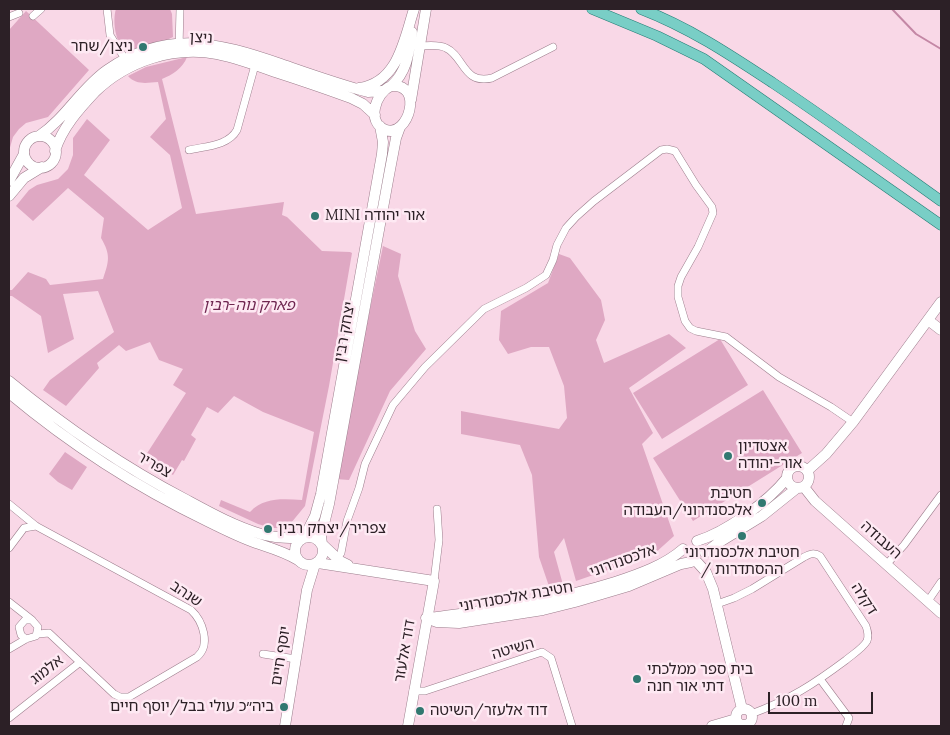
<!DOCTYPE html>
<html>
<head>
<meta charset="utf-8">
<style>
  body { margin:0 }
  #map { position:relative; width:950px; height:735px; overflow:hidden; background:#f9d8e7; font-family:Lora,serif }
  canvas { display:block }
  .frame { position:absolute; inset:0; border:10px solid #2c2026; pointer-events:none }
  .scale { position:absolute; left:768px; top:692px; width:105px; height:22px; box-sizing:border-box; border:2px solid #2c2026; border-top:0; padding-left:6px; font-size:15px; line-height:18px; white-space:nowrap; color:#2c2026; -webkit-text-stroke:4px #fee9f3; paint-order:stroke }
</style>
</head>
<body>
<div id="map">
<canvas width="950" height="735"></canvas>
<div class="frame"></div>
<div class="scale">100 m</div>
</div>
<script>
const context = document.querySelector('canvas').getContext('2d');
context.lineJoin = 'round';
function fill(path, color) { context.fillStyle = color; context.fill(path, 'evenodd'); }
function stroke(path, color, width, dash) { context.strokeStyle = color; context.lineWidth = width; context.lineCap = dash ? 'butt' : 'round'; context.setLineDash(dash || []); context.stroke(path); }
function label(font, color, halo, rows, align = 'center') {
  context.font = font + ' Lora,"Noto Sans Hebrew",serif'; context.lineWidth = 5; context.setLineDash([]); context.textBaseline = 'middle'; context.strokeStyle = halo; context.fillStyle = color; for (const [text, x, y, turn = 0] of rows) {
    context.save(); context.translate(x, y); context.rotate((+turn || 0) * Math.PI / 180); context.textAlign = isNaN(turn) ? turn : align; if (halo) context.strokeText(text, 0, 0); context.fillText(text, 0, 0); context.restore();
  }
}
fill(new Path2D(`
  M116,9H170L172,14L173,37C161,43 146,52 132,52C115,51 112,20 116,9Z
  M26,11L89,70L48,117L26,123L19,129L13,137L9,151V30Z
  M187,57C183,68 172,75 162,79L196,214L284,202L282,215L287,217L322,251L350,252L352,253L329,386L305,506L291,523L281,528H271L258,524L219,506L221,500L250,512C264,497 283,499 302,500L314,432L263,412L234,396L218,413L207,407L191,435L196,439L184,461L182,460L173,475L144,458L186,393L173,385L183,369L159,360L150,342L126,351L119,345L97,363L99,368L66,406L43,390L50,380L114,332L98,291L63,294L74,339L48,353L41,316L12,296H9V290H12L28,272L46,279L50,285L103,279C109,261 111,255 101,238L104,218L68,188L33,221L16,206L29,190L37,185L58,179L68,169L73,155V138L87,119L110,140L84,175L148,230L182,208L170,155L150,137L166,119L158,82C146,83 136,85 128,76L146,67Z
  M383,246L401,254L398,276L415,331L426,349L390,391L349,480L335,479Z
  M559,254L570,258L601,300L605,320L596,340L604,363L669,334L686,348L629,388L653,433L642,444L674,536L654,554L576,581L564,538L554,552L565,592L552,595L539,557L532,475L520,445L461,434V411L559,429L567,418L564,386L549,347H531L508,354L499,340L501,311L548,283Z
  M720,339L748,385L662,439L633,393Z
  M763,390L802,453L693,521L653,458Z
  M65,452L87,467L72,490L58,482L49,474Z`), '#dfa8c3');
stroke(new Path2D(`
  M892,9L916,34L941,49`), '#c487a5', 2);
const street = new Path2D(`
  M107,9L110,35L125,59
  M33,16L41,9
  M9,17L19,13
  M419,46C427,46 438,44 446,48C464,56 463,85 492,78L553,47
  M179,48L180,9
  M189,150C206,146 228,146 237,130L255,65
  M9,504L36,526L191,610C203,621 211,645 197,657L129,697H120L114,694L49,633L38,634
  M9,548L24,528L36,526
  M336,560L341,553L347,521L359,488L365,464L393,405L425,367L484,309L526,288L546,275L553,260L557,245L566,228L576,217L594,201L661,150L667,149L675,151L696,185L712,207L713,213L698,247L681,277L678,286V297L685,321L690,328L696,331L726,337L779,377L831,407L853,422
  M886,565L904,545L941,495
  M434,581L439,540L437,509
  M928,601L941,582
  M9,602L32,620
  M717,604L734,598L752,589L804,557C810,554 814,552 820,556L866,626C868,632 869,636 867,641C862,649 853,654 846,660C814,684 789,700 751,714
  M9,649L26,639L36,636L38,627L32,620H25L19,627L21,635L26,639
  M263,654L296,659
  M820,679L849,718L846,726
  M413,691H425L542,652L551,658L572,726
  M9,718L79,663`);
const secondary = new Path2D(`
  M391,86C425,83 408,138 386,130C366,123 375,93 391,86Z
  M391,86C407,72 409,53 412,32
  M359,88C398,83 404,40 414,9
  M411,100L426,9
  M39,136C66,118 81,88 107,70C167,29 217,42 281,64C310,74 338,84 368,92L382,91
  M24 152a16 16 0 1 1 32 0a16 16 0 1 1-32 0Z
  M55,151C62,128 79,109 95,92C127,61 173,46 217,54C237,58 256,65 275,72C300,80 326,89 351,98L363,104L375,115
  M9,181L24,154
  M9,196L24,178L42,167
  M928,320L941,330
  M9,381C64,426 122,466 185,499C209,512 234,526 261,534C274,538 288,538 302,538
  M9,393C70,444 136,487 207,521C223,529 239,537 256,543C271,548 285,552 298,560
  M787 477a11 11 0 1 1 22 0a11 11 0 1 1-22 0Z
  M807,471L826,454L853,422L941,302
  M804,487L815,501L941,613
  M295 551a14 14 0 1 1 28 0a14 14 0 1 1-28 0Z
  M304,538L315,516L321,494L382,154L383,142L380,126
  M697,541C726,532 768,502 787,478
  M322,544L321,536L329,504L389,175L396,138L400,127
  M323,545L340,561L348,565
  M705,553L718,543L762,516L797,488
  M697,562L706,572L713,589L742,709
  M318,563L434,581L408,726
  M426,618L437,622L459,623L543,610L575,602L629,586L681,564L691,562
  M431,618C493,609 555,601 615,582C639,574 665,565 683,549
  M736 717a8 8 0 1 1 16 0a8 8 0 1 1-16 0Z
  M285,726L307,590L315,564
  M712,726L736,719`);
const primary = new Path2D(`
  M592,9L657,36L704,59L941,225
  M641,9C690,28 729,54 773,83C830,121 885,161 941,201`);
stroke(street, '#9c7d8c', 8);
stroke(secondary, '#9c7d8c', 11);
stroke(primary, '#247c75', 11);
stroke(street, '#fff', 7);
stroke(secondary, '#fff', 10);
stroke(primary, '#79cec6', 10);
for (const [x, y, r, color] of [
  [143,47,5,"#317870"],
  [315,216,5,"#317870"],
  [728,456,5,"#317870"],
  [762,503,5,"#317870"],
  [268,529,5,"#317870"],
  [742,536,5,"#317870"],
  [637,679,5,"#317870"],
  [284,707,5,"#317870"],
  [420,711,5,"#317870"]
]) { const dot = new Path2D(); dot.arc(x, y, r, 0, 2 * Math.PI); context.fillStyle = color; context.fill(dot); stroke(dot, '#fee9f3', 2); }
label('15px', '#2c2026', '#fee9f3', [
  ["ניצן",201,38,3],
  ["יצחק רבין",345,332,-80],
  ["צפריר",154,465,30],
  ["העבודה",881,540,42],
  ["אלכסנדרוני",623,561,-20],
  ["שנהב",186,594,34],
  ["חטיבת אלכסנדרוני",516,597,-10],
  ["דקלה",864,599,57],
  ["השיטה",513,649,-16],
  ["דוד אלעזר",405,651,-80],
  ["יוסף חיים",281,656,-81],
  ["אלמוג",47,670,-38]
]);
label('15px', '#2c2026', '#fee9f3', [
  ["ניצן/שחר",133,47,"right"],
  ["MINI אור יהודה",325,216],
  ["אצטדיון",738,447],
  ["אור-יהודה",738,464],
  ["חטיבת",752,494,"right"],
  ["אלכסנדרוני/העבודה",752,511,"right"],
  ["צפריר/יצחק רבין",278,529],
  ["חטיבת אלכסנדרוני",742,553,"center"],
  ["/ ההסתדרות",742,570,"center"],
  ["בית ספר ממלכתי",647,670],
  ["דתי אור חנה",647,687],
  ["ביה״כ עולי בבל/יוסף חיים",274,707,"right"],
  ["דוד אלעזר/השיטה",430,711]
], 'left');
label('italic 15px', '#6f2650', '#fee9f3', [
  ["פארק נוה-רבין",249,306]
]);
</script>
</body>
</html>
